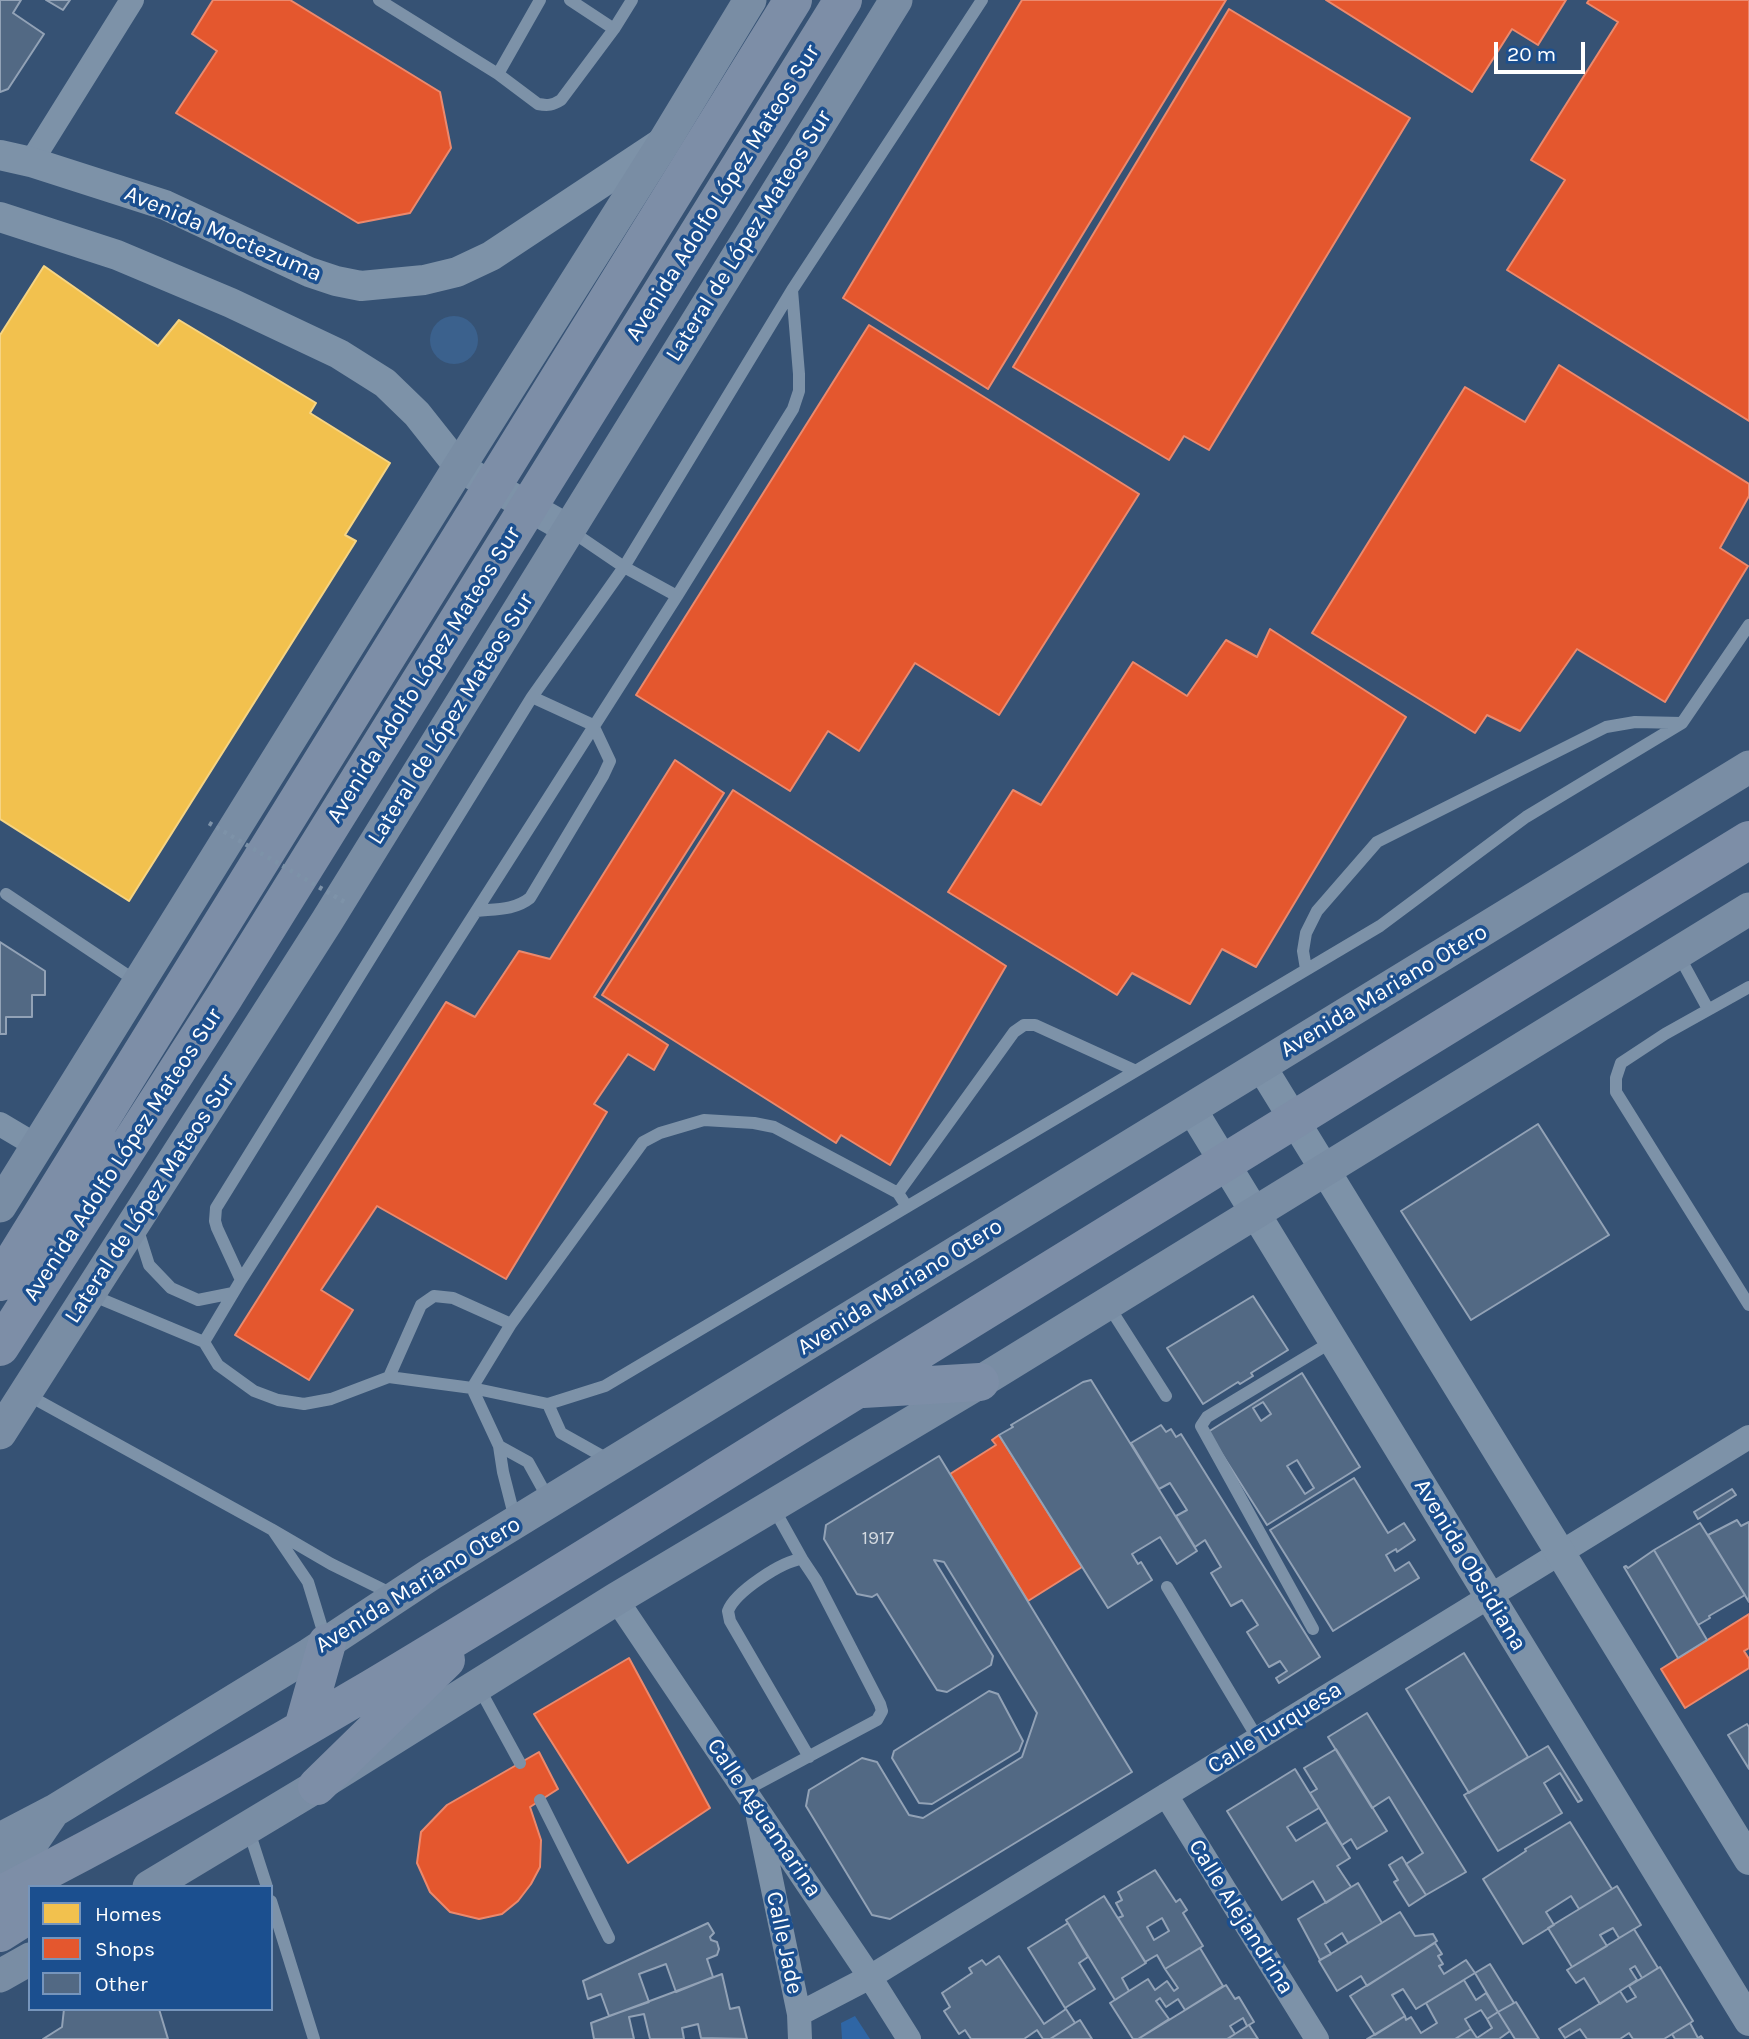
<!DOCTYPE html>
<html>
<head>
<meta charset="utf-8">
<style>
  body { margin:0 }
  #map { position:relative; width:1749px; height:2039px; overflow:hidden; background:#365274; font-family:Karla,sans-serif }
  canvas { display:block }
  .legend { position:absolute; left:28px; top:1885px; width:245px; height:126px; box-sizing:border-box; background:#1b4f8f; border:2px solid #7695bc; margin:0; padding:9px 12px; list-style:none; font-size:21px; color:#fff }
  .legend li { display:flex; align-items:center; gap:14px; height:35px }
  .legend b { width:35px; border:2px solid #7695bc }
  .scale { position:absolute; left:1494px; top:42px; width:91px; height:32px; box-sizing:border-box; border:4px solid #fff; border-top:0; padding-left:9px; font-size:21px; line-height:24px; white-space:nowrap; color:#fff; -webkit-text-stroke:5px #1b4f8f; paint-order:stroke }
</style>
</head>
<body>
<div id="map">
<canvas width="1749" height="2039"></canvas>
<ul class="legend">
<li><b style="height:19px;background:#f2c14e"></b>Homes</li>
<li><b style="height:19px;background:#e4572e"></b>Shops</li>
<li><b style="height:19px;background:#526984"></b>Other</li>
</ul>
<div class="scale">20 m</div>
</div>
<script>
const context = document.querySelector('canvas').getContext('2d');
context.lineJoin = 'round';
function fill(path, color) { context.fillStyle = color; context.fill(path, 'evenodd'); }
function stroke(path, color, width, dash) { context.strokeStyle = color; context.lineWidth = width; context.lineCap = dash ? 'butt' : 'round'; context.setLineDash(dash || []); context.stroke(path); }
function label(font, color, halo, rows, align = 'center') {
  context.font = font + ' Karla,sans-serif'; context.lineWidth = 7; context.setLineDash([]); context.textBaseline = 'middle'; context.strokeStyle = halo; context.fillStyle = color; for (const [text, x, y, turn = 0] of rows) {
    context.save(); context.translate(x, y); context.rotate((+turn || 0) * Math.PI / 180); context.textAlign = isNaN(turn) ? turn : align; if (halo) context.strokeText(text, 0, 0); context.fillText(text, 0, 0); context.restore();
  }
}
fill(new Path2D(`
  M855,2016L870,2039H842L841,2023Z`), '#2f66a5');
fill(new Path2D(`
  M430 340a24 24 0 1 1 48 0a24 24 0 1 1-48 0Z`), '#3b618d');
const homes = new Path2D(`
  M44,266L158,346L179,320L316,403L310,413L390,463L345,535L356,541L129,901L0,819V335Z`);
fill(homes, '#f2c14e');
stroke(homes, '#f6d483', 2);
const shops = new Path2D(`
  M213,0H290L440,92L451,148L410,213L358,223L176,113L217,51L192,34Z
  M1022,0H1226L988,389L843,298Z
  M1326,0H1566L1538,45L1512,29L1472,92Z
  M1589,0H1749V421L1507,270L1565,180L1531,160L1618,22L1587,3Z
  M1229,9L1410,118L1209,450L1184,436L1169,460L1013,367Z
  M869,325L1139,494L999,715L915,663L859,751L828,731L790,791L636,695Z
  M1559,365L1749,484V496L1720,548L1748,566L1665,702L1577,649L1520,731L1487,715L1475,733L1312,633L1465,387L1525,422Z
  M1270,629L1406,717L1256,967L1222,949L1190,1004L1132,973L1117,995L948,892L1013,790L1041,805L1133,662L1187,696L1226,640L1257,657Z
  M675,760L724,793L594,997L668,1045L654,1070L628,1054L594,1104L607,1112L506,1279L377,1206L321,1290L353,1310L309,1380L235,1335L446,1002L475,1017L519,951L550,959Z
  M733,790L1006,966L890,1165L841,1135L836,1143L602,995Z
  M999,1435L1082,1567L1028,1601L950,1474L996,1445L992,1440Z
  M1749,1614V1648L1744,1651L1749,1659V1668L1685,1708L1661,1669Z
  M629,1658L710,1808L628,1863L534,1714Z
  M539,1752L558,1789L530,1807L541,1840L540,1867L531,1884L518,1901L502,1914L479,1919L450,1912L430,1892L417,1863L421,1832L447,1805Z`);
fill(shops, '#e4572e');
stroke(shops, '#ec896d', 2);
const building = new Path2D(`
  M0,0H21L13,13L44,34L8,89L0,92Z
  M46,0H70L63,10Z
  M0,942L45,971V995H32V1017H6V1034H0Z
  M1538,1124L1609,1235L1471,1320L1401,1211Z
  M1253,1296L1288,1350L1251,1373L1253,1376L1240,1384L1238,1382L1203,1404L1167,1348Z
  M1302,1373L1360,1467L1267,1525L1208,1432ZM1263,1402L1271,1414L1261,1421L1253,1408ZM1297,1460L1314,1488L1305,1494L1287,1466Z
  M1091,1380L1197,1551L1177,1564L1160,1537L1132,1554L1138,1564L1141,1562L1152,1580L1108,1608L999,1435L1013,1427L1011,1425L1083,1382Z
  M1161,1425L1166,1432L1171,1429L1176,1437L1181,1434L1320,1657L1279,1683L1276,1678L1287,1671L1280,1661L1269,1667L1247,1632L1258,1625L1242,1600L1231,1606L1211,1573L1221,1567L1205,1540L1195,1547L1176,1516L1187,1510L1170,1483L1159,1489L1131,1443Z
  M939,1456L1132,1772L890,1919L872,1915L806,1806L809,1790L862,1758L877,1762L909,1815L923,1818L1022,1757L1037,1713L944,1562L934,1560L993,1656L991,1665L947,1692L937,1690L877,1594L872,1597L857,1594L824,1539L826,1525Z
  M1354,1478L1388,1533L1404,1523L1415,1540L1397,1552L1396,1549L1386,1555L1395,1571L1409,1562L1419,1578L1333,1631L1270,1530Z
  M1732,1489L1736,1495L1698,1519L1694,1512Z
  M1737,1520L1741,1526L1749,1522V1602L1708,1535Z
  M1700,1523L1745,1595L1709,1616L1710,1618L1698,1625L1654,1550Z
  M1654,1550L1707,1640L1678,1658L1624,1567L1626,1566L1628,1568Z
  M1464,1653L1528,1757L1469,1793L1406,1689Z
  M989,1691L998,1694L1023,1741L1019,1751L932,1804L919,1803L892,1758L894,1751Z
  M1367,1713L1466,1872L1426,1895L1406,1864L1423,1853L1389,1797L1372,1808L1328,1737Z
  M1747,1724L1749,1727V1769L1728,1735Z
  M1548,1746L1582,1800L1578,1802L1560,1773L1544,1783L1562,1813L1498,1851L1464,1795Z
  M1336,1749L1387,1831L1357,1849L1351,1839L1342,1845L1310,1793L1317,1789L1304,1768Z
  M1295,1769L1319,1808L1287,1827L1296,1841L1327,1822L1350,1858L1337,1866L1351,1887L1326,1903L1313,1881L1282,1900L1227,1811Z
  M1570,1822L1612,1889L1579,1909L1571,1896L1546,1912L1554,1925L1523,1944L1483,1879L1526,1851L1525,1849Z
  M1402,1857L1426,1895L1409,1906L1394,1882L1398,1880L1389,1865Z
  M1155,1870L1176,1902L1180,1899L1187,1910L1183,1913L1203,1946L1165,1969L1157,1955L1145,1962L1118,1918L1123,1916L1116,1903L1122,1900L1118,1892ZM1162,1918L1169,1931L1154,1940L1147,1927Z
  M1358,1883L1382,1923L1348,1943L1342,1933L1325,1944L1331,1954L1320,1960L1298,1919Z
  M1617,1886L1641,1925L1619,1938L1613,1928L1600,1935L1607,1946L1572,1967L1548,1928Z
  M1104,1896L1146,1963L1122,1978L1129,1991L1115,2000L1066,1920Z
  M1400,1912L1415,1936L1433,1934L1437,1941L1367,1986L1361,1976L1337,1991L1319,1961Z
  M708,1923L714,1933L710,1937L711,1940L717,1942L719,1949L717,1955L707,1959L713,1977L676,1992L666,1964L639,1974L649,2002L609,2016L601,1994L588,1999L583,1981Z
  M1068,1923L1088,1957L1079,1963L1095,1989L1065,2008L1028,1948Z
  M1634,1929L1658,1968L1642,1978L1635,1966L1630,1969L1637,1980L1600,2004L1584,1978L1576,1983L1567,1970Z
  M1435,1943L1442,1954L1438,1956L1443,1964L1439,1966L1444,1974L1466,1960L1475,1973L1416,2009L1403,1989L1392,1995L1405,2016L1375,2035L1350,1996Z
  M1200,1948L1223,1986L1185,2010L1178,1999L1166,2007L1160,1998L1156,2001L1169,2019L1138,2039H1133L1110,2003L1148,1979L1155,1990L1167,1981L1174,1991L1178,1988L1165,1969Z
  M999,1956L1044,2024L1066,2009L1075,2023L1050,2039H1043L1037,2030L1024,2039H971L965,2030L959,2034L944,2011L950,2007L942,1993L972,1973L969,1968L982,1960L986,1965Z
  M1490,1964L1514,2003L1498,2012L1475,1973Z
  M1660,1967L1693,2021L1690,2023L1664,2039H1633L1629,2033L1620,2039H1587L1580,2029L1565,2038L1559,2029L1620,1991L1627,2002L1636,1997L1629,1986Z
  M722,1974L730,2009L739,2007L747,2039L701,2038L698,2024L682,2028L684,2039H650L644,2014L629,2017L634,2039H594L591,2023Z
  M1464,1980L1476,2000L1486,1993L1498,2012L1487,2019L1481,2010L1465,2019L1471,2029L1455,2039H1367L1405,2016L1406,2020L1411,2017L1421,2033L1437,2023L1426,2003Z
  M1226,1985L1235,1999L1239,1997L1254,2022L1247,2026L1243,2018L1230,2026L1235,2034L1227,2039H1138Z
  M1516,2002L1539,2039H1515L1498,2012Z
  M64,2009H159L168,2039H43L62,2027Z
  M1498,2012L1510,2031L1499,2039H1455L1471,2029L1477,2038L1492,2028L1487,2019Z
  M1080,2020L1092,2039H1050L1075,2023Z
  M1690,2023L1698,2038L1701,2036L1703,2039H1675L1672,2034Z
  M1249,2025L1258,2039H1227L1235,2034Z`);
fill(building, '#526984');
stroke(building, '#92a2b6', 2);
stroke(new Path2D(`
  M379,0L498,74L538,104C548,106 553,105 561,100L614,29L632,0
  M570,0L614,29
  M498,74L540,0
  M571,531L624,567L677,596L241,1280L204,1342L218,1365L254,1391L278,1400L304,1404L331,1399L389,1377L472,1388L548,1404L605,1386L1380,926L1526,817L1682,723L1749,625
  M677,596L793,409L799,391V374L792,290L982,0
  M6,894L139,983
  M477,911C496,909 515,910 530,898L603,776L610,761L593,725L532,697
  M1678,954L1708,1009
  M1306,969L1303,951L1306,933L1317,911L1377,842L1606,727L1635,722L1682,723
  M1749,987L1665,1034L1621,1063L1616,1078V1092L1749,1305
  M898,1193L1014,1032L1024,1025H1035L1136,1071
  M137,1227L149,1265L171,1288L198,1300L233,1293
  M241,1280L217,1228L215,1221L216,1208L532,697L624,567L792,290
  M89,1294L204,1342
  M1108,1305L1166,1396
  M389,1377L421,1305L434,1296L453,1298L511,1324
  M26,1394L271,1529L331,1564L394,1595
  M548,1404L561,1433L611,1461
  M499,1446L528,1462L549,1500
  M773,1507L802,1559
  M515,1519L503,1472L499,1446L472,1388L511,1324L643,1142L660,1133L704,1120L754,1123L774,1127L898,1193L907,1207
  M274,1532L308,1582L326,1641
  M1167,1587L1258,1739
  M1313,1629L1201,1426L1207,1417L1333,1341
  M478,1686L520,1763
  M746,1790L877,1720L882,1711L880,1704L816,1580L802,1559C782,1561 735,1592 728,1611L730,1621L809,1757
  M540,1800L609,1938
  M248,1828L267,1887
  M271,1901L314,2039`), '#7d92a8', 12);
stroke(new Path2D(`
  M31,162L132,0
  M0,1124L37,1146
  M616,1599L870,1977L909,2039
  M1166,1795L1317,2039
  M758,1817L799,2014L800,2039
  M799,2014L870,1977L1749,1437`), '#7d92a8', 24);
stroke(new Path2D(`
  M0,155L31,162L165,205L309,272L336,281L361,286L424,280L457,272L491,256L663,142
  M0,217L117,255L231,303L339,354L385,383L417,414L459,467L568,529
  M1261,1066L1749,1860
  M1191,1108L1749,2021`), '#7d92a8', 30);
stroke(new Path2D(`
  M0,1206L459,467L664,142L750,0
  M0,1433L327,921L896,0
  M0,1839L54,1811L310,1654L431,1574L1749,767
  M0,1877L34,1840L51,1815
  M149,1887L317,1786L616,1599L980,1382L1749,909
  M0,1976L30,1959`), '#798da4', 33);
stroke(new Path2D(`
  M0,1282L793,0
  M0,1347L223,999L843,0
  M863,1389L980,1382
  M303,1728L327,1643
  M317,1786L446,1660
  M0,1895C274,1756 535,1589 796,1427C1113,1231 1431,1035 1749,840
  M0,1933L30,1914`), '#7d8ea7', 38);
stroke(new Path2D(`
  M209,823L348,904`), '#7d92a8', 4.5, [3.5, 5]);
label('19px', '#d4dae0', null, [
  ["1917",878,1539]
]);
label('23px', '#fff', '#1b4f8f', [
  ["Avenida Adolfo López Mateos Sur",723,193,-58],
  ["Avenida Moctezuma",223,234,23],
  ["Lateral de López Mateos Sur",749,236,-58],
  ["Avenida Adolfo López Mateos Sur",424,675,-58],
  ["Lateral de López Mateos Sur",451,719,-58],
  ["Avenida Mariano Otero",1384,991,-31],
  ["Avenida Adolfo López Mateos Sur",123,1155,-57],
  ["Lateral de López Mateos Sur",150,1199,-57],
  ["Avenida Mariano Otero",900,1287,-32],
  ["Avenida Obsidiana",1470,1565,59],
  ["Avenida Mariano Otero",418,1585,-32],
  ["Calle Turquesa",1275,1728,-32],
  ["Calle Aguamarina",764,1818,56],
  ["Calle Alejandrina",1241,1917,58],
  ["Calle Jade",784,1943,78]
]);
</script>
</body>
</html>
